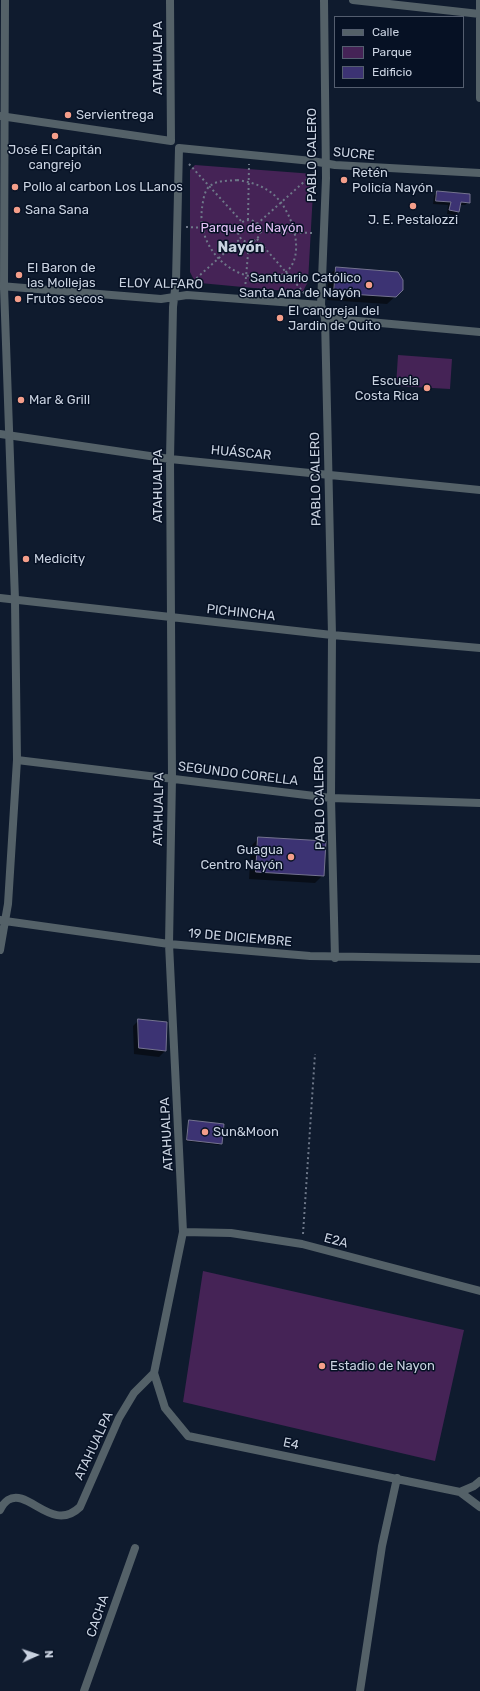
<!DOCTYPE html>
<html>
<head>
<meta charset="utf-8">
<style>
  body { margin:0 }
  #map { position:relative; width:480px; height:1691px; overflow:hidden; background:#0f1b2e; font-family:Rubik,sans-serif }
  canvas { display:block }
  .legend { position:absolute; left:334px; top:16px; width:130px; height:72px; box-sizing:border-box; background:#061124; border:1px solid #545e6f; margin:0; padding:5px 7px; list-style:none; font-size:12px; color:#c9d2e0 }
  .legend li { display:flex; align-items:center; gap:8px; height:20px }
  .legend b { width:20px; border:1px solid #545e6f }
  .north { position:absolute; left:16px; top:1635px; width:40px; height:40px; -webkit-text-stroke:3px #061124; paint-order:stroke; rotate:87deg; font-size:11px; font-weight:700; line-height:16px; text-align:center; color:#c9d2e0 }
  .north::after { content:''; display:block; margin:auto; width:14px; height:18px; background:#c9d2e0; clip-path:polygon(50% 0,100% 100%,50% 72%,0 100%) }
</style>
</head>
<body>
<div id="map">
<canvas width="480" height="1691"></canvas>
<ul class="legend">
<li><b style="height:5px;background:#546168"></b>Calle</li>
<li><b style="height:11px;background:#452356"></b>Parque</li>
<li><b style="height:11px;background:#3c3373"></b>Edificio</li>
</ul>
<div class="north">N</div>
</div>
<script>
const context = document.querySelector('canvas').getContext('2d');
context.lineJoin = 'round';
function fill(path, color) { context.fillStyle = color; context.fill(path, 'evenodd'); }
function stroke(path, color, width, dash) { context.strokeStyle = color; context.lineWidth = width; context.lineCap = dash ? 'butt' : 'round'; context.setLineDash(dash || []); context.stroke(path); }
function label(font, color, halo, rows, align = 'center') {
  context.font = font + ' Rubik,sans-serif'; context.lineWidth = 3; context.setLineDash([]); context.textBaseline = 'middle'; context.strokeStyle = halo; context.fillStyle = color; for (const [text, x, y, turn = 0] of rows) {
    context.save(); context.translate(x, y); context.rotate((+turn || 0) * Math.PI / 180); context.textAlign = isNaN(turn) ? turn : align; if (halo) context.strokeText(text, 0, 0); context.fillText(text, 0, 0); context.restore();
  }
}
fill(new Path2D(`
  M195,165L314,174L308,282L303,291L296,292L200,283L194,280L190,272V170Z
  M398,355L452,359L450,389L396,386Z
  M203,1271L464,1330L435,1461L183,1402Z`), '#452356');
fill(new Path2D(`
  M437,192L469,202L465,205H459L458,212L455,215L447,214L448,205L433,204L434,196Z
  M337,268L402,290L387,304L327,300L328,276Z
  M259,838L323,875L315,883L249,879L251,846Z
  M139,1020L165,1051L159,1057L134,1054L133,1026Z
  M190,1121L221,1143L219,1145L186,1141Z`), '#0007');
const building = new Path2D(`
  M437,191L470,194V203L461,202L459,212L449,210L451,202L436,201Z
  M336,267L398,272L403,280V290L396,297L334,293Z
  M258,837L326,841L324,876L256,872Z
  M138,1019L167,1022L166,1051L139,1048Z
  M189,1120L224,1124L222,1144L187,1140Z`);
fill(building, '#3c3373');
stroke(building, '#74738f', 1);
stroke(new Path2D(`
  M189,164L242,222
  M237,180C250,182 262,185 273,194C297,214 312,276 268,278C229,280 197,247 202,208C203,202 204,190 210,186C217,180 228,181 237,180Z
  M238 231a11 11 0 1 1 22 0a11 11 0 1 1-22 0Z
  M248,220L249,164
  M257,224L315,172
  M186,227L238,229
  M260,232L314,233
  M257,239L305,294
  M189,285L240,239
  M245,289L249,242
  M303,1234L315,1054`), '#6e7889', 2, [2, 3]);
stroke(new Path2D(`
  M170,0L171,141
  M324,0L326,178L321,305L325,318L332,635L331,798L335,958
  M353,0L480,14
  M480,0V98
  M0,116L171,141
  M179,148L312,161L335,165L480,173
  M0,286L161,299L187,295L321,305
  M325,318L480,332
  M0,434L170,459L480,490
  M0,598L332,635L480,648
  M17,760L331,798L480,803
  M0,950L5,921L169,944L310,956L480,959
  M183,1232L231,1233L302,1244L480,1291
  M154,1373L165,1408L188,1436L460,1492L480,1507
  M460,1492L474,1486L480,1481
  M0,1510C2,1506 5,1502 8,1500C28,1487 52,1534 80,1507L119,1418L134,1393L154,1373L183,1232L169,944L172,778L170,459L173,307L176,281L179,148
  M84,1691L135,1548
  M360,1691L382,1546L397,1478`), '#546168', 8);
stroke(new Path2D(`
  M0,920L5,921L8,904L17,760L15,600L4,287L5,0`), '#546168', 8);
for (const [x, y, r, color] of [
  [68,115,4,"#f49e8a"],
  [55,136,4,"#f49e8a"],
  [344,180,4,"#f49e8a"],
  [15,187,4,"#f49e8a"],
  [413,206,4,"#f49e8a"],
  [17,210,4,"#f49e8a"],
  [19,275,4,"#f49e8a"],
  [369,285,4,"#f49e8a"],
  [18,299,4,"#f49e8a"],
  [280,318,4,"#f49e8a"],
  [427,388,4,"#f49e8a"],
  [21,400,4,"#f49e8a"],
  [26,559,4,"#f49e8a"],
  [291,857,4,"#f49e8a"],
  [205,1132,4,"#f49e8a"],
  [322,1366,4,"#f49e8a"]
]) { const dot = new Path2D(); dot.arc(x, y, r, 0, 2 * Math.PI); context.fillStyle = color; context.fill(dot); stroke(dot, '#061124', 1.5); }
label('13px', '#c9d2e0', '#061124', [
  ["ATAHUALPA",158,58,-90],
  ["SUCRE",354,154,5],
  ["PABLO CALERO",312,155,-90],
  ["ELOY ALFARO",161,284,1],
  ["HUÁSCAR",241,453,5],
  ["PABLO CALERO",316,479,-91],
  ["ATAHUALPA",158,486,-90],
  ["PICHINCHA",241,613,6],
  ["SEGUNDO CORELLA",238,774,7],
  ["PABLO CALERO",320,803,-91],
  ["ATAHUALPA",159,809,-89],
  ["19 DE DICIEMBRE",240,938,5],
  ["ATAHUALPA",167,1134,-93],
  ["E2A",336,1241,15],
  ["E4",291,1444,12],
  ["ATAHUALPA",94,1446,-65],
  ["CACHA",98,1616,-71]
]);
label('13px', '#c9d2e0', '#061124', [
  ["Servientrega",76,115],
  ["José El Capitán",55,150,"center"],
  ["cangrejo",55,165,"center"],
  ["Retén",352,173],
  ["Policía Nayón",352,188],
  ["Pollo al carbon Los LLanos",23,187],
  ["Sana Sana",25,210],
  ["J. E. Pestalozzi",413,220,"center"],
  ["El Baron de",27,268],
  ["las Mollejas",27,283],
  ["Santuario Católico",361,278,"right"],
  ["Santa Ana de Nayón",361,293,"right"],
  ["Frutos secos",26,299],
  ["El cangrejal del",288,311],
  ["Jardin de Quito",288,326],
  ["Escuela",419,381,"right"],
  ["Costa Rica",419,396,"right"],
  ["Mar & Grill",29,400],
  ["Medicity",34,559],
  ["Guagua",283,850,"right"],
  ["Centro Nayón",283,865,"right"],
  ["Sun&Moon",213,1132],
  ["Estadio de Nayon",330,1366]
], 'left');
label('13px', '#e3c1f6', '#061124', [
  ["Parque de Nayón",252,228]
]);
label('bold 15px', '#c9d2e0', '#061124', [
  ["Nayón",241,248]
]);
</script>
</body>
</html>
